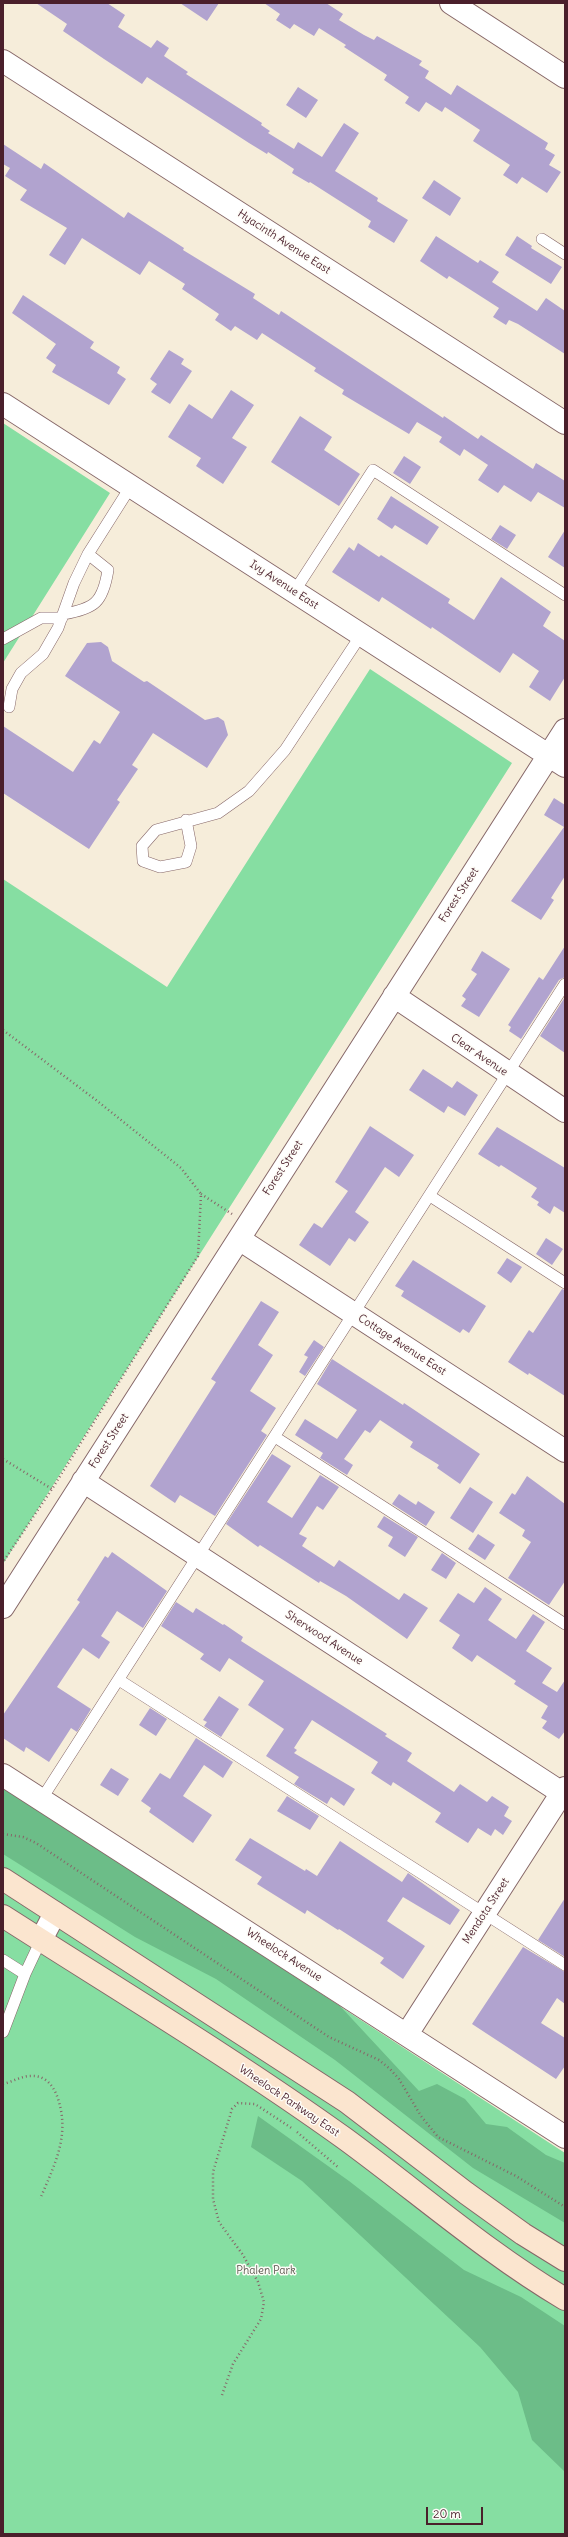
<!DOCTYPE html>
<html>
<head>
<meta charset="utf-8">
<style>
  body { margin:0 }
  #map { position:relative; width:568px; height:2537px; overflow:hidden; background:#f6edda; font-family:Delius,sans-serif }
  canvas { display:block }
  .frame { position:absolute; inset:0; border:4px solid #4a1f2b; pointer-events:none }
  .scale { position:absolute; left:426px; top:2507px; width:57px; height:18px; box-sizing:border-box; border:2px solid #4a1f2b; border-top:0; padding-left:5px; font-size:12px; line-height:14px; white-space:nowrap; color:#4a1f2b; -webkit-text-stroke:3px #fdfcf7; paint-order:stroke }
</style>
</head>
<body>
<div id="map">
<canvas width="568" height="2537"></canvas>
<div class="frame"></div>
<div class="scale">20 m</div>
</div>
<script>
const context = document.querySelector('canvas').getContext('2d');
context.lineJoin = 'round';
function fill(path, color) { context.fillStyle = color; context.fill(path, 'evenodd'); }
function stroke(path, color, width, dash) { context.strokeStyle = color; context.lineWidth = width; context.lineCap = dash ? 'butt' : 'round'; context.setLineDash(dash || []); context.stroke(path); }
function label(font, color, halo, rows, align = 'center') {
  context.font = font + ' Delius,sans-serif'; context.lineWidth = 3; context.setLineDash([]); context.textBaseline = 'middle'; context.strokeStyle = halo; context.fillStyle = color; for (const [text, x, y, turn = 0] of rows) {
    context.save(); context.translate(x, y); context.rotate((+turn || 0) * Math.PI / 180); context.textAlign = isNaN(turn) ? turn : align; if (halo) context.strokeText(text, 0, 0); context.fillText(text, 0, 0); context.restore();
  }
}
fill(new Path2D(`
  M3,423L110,493L3,663Z
  M370,669L512,763L3,1564V879L167,987Z
  M3,1787L565,2153V2534H3Z`), '#86dea2');
fill(new Path2D(`
  M3,1787L340,2006L419,2091L437,2084L465,2099L486,2124L507,2127L546,2155L565,2163V2223L473,2168L335,2060L216,1979L135,1937L3,1854Z
  M258,2116L349,2181L464,2270L521,2297L565,2326V2472L532,2440L518,2392L480,2347L302,2181L251,2147Z`), '#6cbd88');
fill(new Path2D(`
  M36,3H107L125,15L118,27L151,48L157,40L169,48L164,56L188,72L186,74L262,123L261,125L270,131L268,133L294,149L298,142L322,157L344,123L359,133L335,171L378,198L377,201L408,220L394,243L368,227L371,221L310,182L309,183L292,173L294,169L268,152L267,154L249,143L147,77L142,84L104,59L63,31L67,24Z
  M180,3H219L207,21Z
  M264,3H326L343,14L339,20L364,35L374,40L377,36L422,61L419,65L429,71L425,78L451,95L457,85L548,143L545,149L555,155L549,165L561,172L547,193L522,177L517,184L503,175L510,165L473,141L480,130L445,107L442,112L426,102L419,112L405,103L409,97L384,80L387,75L344,47L346,45L319,28L314,36L294,24L290,29L276,20L280,14Z
  M298,87L318,100L306,118L286,105Z
  M3,144L41,169L44,163L124,218L128,212L184,248L183,250L255,294L253,298L279,315L281,311L443,418L444,416L478,439L481,435L533,469L536,463L565,481V508L538,492L531,502L504,485L498,493L478,480L488,465L464,449L460,456L439,442L442,437L417,422L409,434L342,394L344,390L314,371L316,368L262,333L257,340L235,326L231,331L215,320L219,314L182,289L185,284L149,261L140,275L82,238L65,265L49,255L67,228L20,200L27,190L5,176L10,168L3,164Z
  M434,180L461,198L450,216L422,198Z
  M436,236L478,263L480,260L499,272L492,282L537,311L546,298L565,311V354L518,324L509,320L506,325L493,317L499,308L449,276L447,279L420,261Z
  M517,236L532,246L531,248L562,267L551,284L505,255Z
  M23,295L94,342L90,348L120,367L117,373L126,379L109,405L52,372L56,365L46,358L56,344L12,313Z
  M169,350L184,359L181,364L192,371L170,404L151,392L157,384L150,379Z
  M231,390L254,405L232,438L247,447L223,484L196,466L201,458L168,437L189,404L212,419Z
  M300,416L332,437L324,450L360,474L339,506L271,462Z
  M404,456L421,467L410,484L393,473Z
  M391,496L439,527L427,545L395,525L392,529L377,519Z
  M500,525L516,535L507,549L491,539Z
  M565,530V568L548,557Z
  M358,543L379,557L381,555L450,599L448,603L474,620L501,577L551,612L543,626L565,641V677L550,701L529,687L539,671L513,653L500,673L432,627L431,629L382,597L379,602L332,572L349,547L354,551Z
  M101,642L108,647L112,661L144,682L147,681L205,720L218,717L224,721L228,735L207,768L153,733L132,765L138,769L117,800L120,802L89,849L3,793V726L73,772L94,740L100,744L120,712L65,676L87,643Z
  M554,798L565,805V876L551,898L554,900L541,920L511,901L564,827L544,815Z
  M565,946V977L559,980L521,1039L509,1031L511,1027L508,1025L539,977L543,980Z
  M482,951L510,969L479,1017L461,1006L466,999L462,996L477,974L471,970Z
  M565,997V1053L540,1036Z
  M423,1069L452,1088L457,1081L478,1095L465,1116L448,1106L444,1113L409,1090Z
  M370,1126L414,1155L399,1177L385,1167L355,1212L369,1222L355,1242L349,1238L330,1266L299,1245L314,1223L322,1228L348,1191L335,1182Z
  M497,1127L565,1168V1213L554,1206L550,1214L537,1205L539,1202L531,1197L537,1188L501,1165L499,1167L478,1154Z
  M546,1238L563,1249L552,1265L536,1254Z
  M507,1258L522,1267L511,1283L497,1273Z
  M413,1260L486,1306L469,1333L463,1329L460,1333L401,1296L404,1291L395,1286Z
  M562,1289L565,1290V1396L529,1373L528,1375L508,1362L529,1330L533,1333Z
  M261,1301L279,1312L258,1345L273,1355L250,1391L276,1408L261,1431L267,1435L215,1516L180,1495L175,1503L150,1486L216,1382L211,1379Z
  M314,1340L324,1347L305,1376L299,1372L308,1357L304,1355Z
  M332,1359L403,1405L404,1403L480,1454L460,1484L437,1468L439,1465L410,1447L413,1442L380,1420L370,1433L365,1430L344,1459L353,1465L347,1475L320,1458L323,1453L295,1435L305,1419L337,1439L357,1410L317,1384Z
  M272,1454L291,1466L267,1502L292,1518L320,1475L339,1487L323,1510L317,1506L299,1534L307,1538L302,1546L334,1567L339,1560L399,1600L404,1593L428,1608L407,1639L346,1596L320,1581L319,1583L260,1545L258,1547L226,1524Z
  M527,1476L565,1504V1581L549,1605L508,1578L531,1542L522,1536L525,1530L499,1513L512,1493L515,1495Z
  M470,1487L493,1502L473,1533L450,1518Z
  M399,1494L416,1505L418,1501L435,1512L426,1526L392,1504Z
  M384,1516L418,1537L405,1557L388,1546L393,1537L377,1527Z
  M478,1534L495,1545L485,1560L468,1549Z
  M112,1552L167,1591L143,1628L117,1611L101,1636L110,1642L99,1659L83,1648L57,1687L91,1709L77,1732L71,1728L49,1762L26,1747L24,1752L3,1738V1715L80,1602L77,1600L105,1556L108,1558Z
  M442,1553L456,1563L446,1579L431,1570Z
  M485,1587L502,1599L488,1620L516,1639L533,1614L545,1622L526,1651L552,1668L542,1683L557,1692L565,1680V1731L559,1739L542,1728L547,1721L541,1718L548,1706L514,1684L516,1681L477,1655L472,1662L452,1648L460,1635L439,1621L458,1593L474,1603Z
  M176,1602L193,1613L196,1608L223,1625L224,1624L243,1637L241,1641L387,1734L385,1736L412,1753L407,1761L454,1792L460,1784L487,1802L492,1796L509,1807L504,1816L512,1821L503,1835L495,1829L491,1836L478,1828L468,1843L435,1822L441,1813L393,1782L391,1786L371,1773L378,1762L312,1720L294,1748L297,1750L294,1753L355,1789L344,1806L331,1797L327,1804L294,1784L299,1777L266,1756L284,1729L248,1705L264,1681L229,1658L220,1672L200,1659L204,1654L161,1626Z
  M219,1696L239,1709L221,1737L204,1726L207,1722L203,1720Z
  M150,1708L167,1719L156,1736L139,1725Z
  M196,1738L233,1762L223,1778L204,1765L183,1796L212,1815L193,1843L149,1812L151,1808L141,1801L160,1773L170,1779Z
  M111,1768L129,1779L118,1796L100,1785Z
  M287,1796L319,1816L310,1830L277,1811Z
  M250,1838L305,1871L306,1869L317,1876L340,1841L402,1882L408,1873L460,1910L450,1925L403,1897L387,1921L425,1946L403,1979L380,1963L384,1958L339,1929L338,1930L307,1910L305,1914L257,1884L262,1877L235,1860Z
  M565,1898V1957L538,1940Z
  M523,1947L565,1972V2004L557,1998L541,2023L565,2038V2066L556,2079L472,2024Z`), '#b1a3cf');
const lane = new Path2D(`
  M542,239L565,254
  M294,592L373,470L565,595
  M63,614C95,609 103,602 108,570L88,554
  M3,639L41,618H62
  M9,707L12,689L21,673L43,654L58,628L74,583L88,554L131,486
  M186,820L191,846L186,862L160,867L143,861L142,846L156,830L218,813L249,791L285,750L361,635
  M430,1196L565,1283
  M275,1437L565,1624
  M119,1680L565,1965
  M41,1800L565,984
  M3,1960L25,1974
  M3,2032L25,1974L41,1940`);
const street = new Path2D(`
  M451,3L565,77
  M3,61L565,423
  M3,404L565,766
  M394,996L565,1111
  M239,1239L565,1451
  M83,1481L565,1795
  M3,1607L565,730
  M3,1775L565,2137
  M41,1940L55,1913
  M407,2034L565,1788`);
const secondary = new Path2D(`
  M3,1879L347,2102L466,2193L523,2234L565,2260
  M3,1916C117,1989 234,2059 344,2138C418,2192 486,2252 565,2299`);
stroke(lane, '#866768', 12);
stroke(street, '#866768', 24);
stroke(secondary, '#866768', 24);
stroke(new Path2D(`
  M3,1030L96,1100L181,1168L201,1194L198,1256L52,1489L3,1562
  M201,1194L232,1214
  M3,1459L52,1489
  M3,1834L23,1837L36,1843L329,2037L379,2060L390,2069L399,2079L421,2116L438,2137L516,2176L565,2207
  M3,2084C12,2082 23,2075 33,2076C45,2076 53,2085 57,2096C71,2134 55,2164 40,2199
  M297,2132L339,2168
  M222,2395L233,2364L261,2319L264,2302L258,2282L243,2255L219,2222L213,2199V2172L232,2109L238,2103L255,2104L293,2129`), '#866768', 2.5, [1, 3]);
stroke(lane, '#fff', 11);
stroke(street, '#fff', 22);
stroke(secondary, '#fbe5cf', 22);
label('11px', '#4a1f2b', '#fdfcf7', [
  ["Hyacinth Avenue East",284,242,33],
  ["Ivy Avenue East",284,585,33],
  ["Forest Street",459,895,-57],
  ["Clear Avenue",479,1055,34],
  ["Forest Street",283,1168,-57],
  ["Cottage Avenue East",402,1345,33],
  ["Forest Street",109,1441,-57],
  ["Sherwood Avenue",324,1638,33],
  ["Mendota Street",486,1911,-57],
  ["Wheelock Avenue",284,1955,33],
  ["Wheelock Parkway East",289,2101,34]
]);
label('11px', '#5c584f', '#fdfcf7', [
  ["Phalen Park",266,2271]
]);
</script>
</body>
</html>
